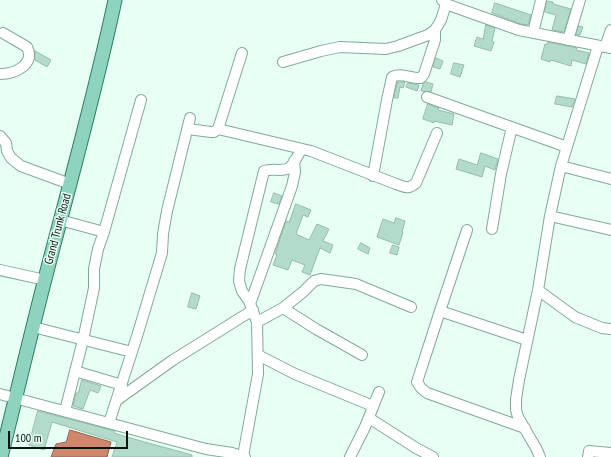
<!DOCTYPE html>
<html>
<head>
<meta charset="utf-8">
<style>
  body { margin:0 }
  #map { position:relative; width:611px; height:457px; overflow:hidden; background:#e7fff4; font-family:"PT Sans Narrow",sans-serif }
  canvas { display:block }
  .scale { position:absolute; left:8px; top:431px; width:120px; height:18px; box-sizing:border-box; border:2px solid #06150f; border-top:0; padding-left:5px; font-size:12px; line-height:14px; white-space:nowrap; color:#06150f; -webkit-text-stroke:3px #e7fff4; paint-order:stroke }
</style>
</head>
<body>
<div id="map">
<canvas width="611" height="457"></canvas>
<div class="scale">100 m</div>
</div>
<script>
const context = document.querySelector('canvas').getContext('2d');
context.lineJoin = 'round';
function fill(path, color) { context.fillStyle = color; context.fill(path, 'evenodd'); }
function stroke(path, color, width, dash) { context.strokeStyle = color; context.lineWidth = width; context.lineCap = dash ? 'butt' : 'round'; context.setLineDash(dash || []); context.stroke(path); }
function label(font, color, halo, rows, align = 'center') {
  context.font = font + ' "PT Sans Narrow",sans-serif'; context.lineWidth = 3; context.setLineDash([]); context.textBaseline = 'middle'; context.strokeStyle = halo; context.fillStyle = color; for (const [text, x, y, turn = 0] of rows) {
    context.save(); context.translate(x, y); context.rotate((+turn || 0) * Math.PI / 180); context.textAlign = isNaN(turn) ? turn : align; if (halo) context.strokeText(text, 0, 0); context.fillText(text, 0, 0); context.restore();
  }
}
const water = new Path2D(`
  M70,430L111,442L107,457H51L56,444L66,442Z`);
fill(water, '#cf876d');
stroke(water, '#936551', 1);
const building = new Path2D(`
  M547,1L553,2V4L571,9L564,32L552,30L556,15L545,12Z
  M495,3L531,15L528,25L521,24L492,13Z
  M486,25L495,28L492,41L494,42L491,51L474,46L477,37L483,39Z
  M579,26L583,27L580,35H576Z
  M548,42L577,48L576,50L589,53L586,64L572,60L571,66L551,60L550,62L541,59L545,44H548Z
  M35,51L51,60L47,67L35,60Z
  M436,58L443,61L440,69L433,67Z
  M454,63L464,65L460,77L451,74Z
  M398,82H405L403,88L400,87L398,98H394Z
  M426,82L433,84L431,92L421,91L423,84Z
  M408,83L419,85L417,91L406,87Z
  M557,96L575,99L572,107L555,104Z
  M428,104L439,108L438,110L454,114L452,125L434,121V123L423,119Z
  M481,153L498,159L495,170L485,166L482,177L456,169L459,159L477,165Z
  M274,193L282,196L279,204L271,202Z
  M296,204L311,210L308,217L303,215L296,234L309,240L317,224L329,229L323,241L333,245L330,253L320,248L310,275L302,272L305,265L292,260L288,270L273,265L277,255L275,254L286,221L289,222Z
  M396,218L405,221L402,232H403L399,245L377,237L383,219L394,223Z
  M361,243L370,248L368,254L358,249Z
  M393,245L399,247L397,255L390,253Z
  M192,293L200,296L196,309L188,307Z
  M82,380L101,386L98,393L90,390L83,409L73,406L76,393H78Z
  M38,411L115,431L114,433L134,439L192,455V457H112L117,442L52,422L44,450L29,445Z`);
fill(building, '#b3dbca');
stroke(building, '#95bcac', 1);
const minor = new Path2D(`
  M442,0L446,4L519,30L611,48
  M533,33L541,0
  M568,40L580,0
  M605,47L611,30
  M283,62L321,51L340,47L386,49L398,46L428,35L435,30L441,20L446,4
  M0,74C14,74 36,65 27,47L3,33
  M427,97L567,147
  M188,129L211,132H214L218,129L242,53
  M218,129L311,151L396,184C406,187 407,190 416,183L437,133
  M0,136L6,143L7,151L11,158L21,166L70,184
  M561,166L611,179
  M373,176L387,100L392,77C401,72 411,79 421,78L424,74L435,40V30
  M550,216L611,230
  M60,220L104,232
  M492,229L501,174L512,127
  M467,230L440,311L417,382L421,388L427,393L525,428
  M0,270L45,280
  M538,290L575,317L602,328L611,329
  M250,304L292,186L295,172L294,161
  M283,308L316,329L362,355
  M440,311L527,340
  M257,322L283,308L303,292L314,281L321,279L356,284L411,307
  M33,327L132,352
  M258,355L295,374L373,406
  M75,371L122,385
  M0,394L206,449L232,453L245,457
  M117,400L173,360L253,310
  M65,411L83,340L94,288V269L98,249L104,232L141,100
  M369,418L416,448L433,457
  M109,423L138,333L162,253L163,234L167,211L190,118
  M243,456L258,374L257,322L249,301L242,291L239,281L240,269L264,171C272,168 283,172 289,168C293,165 299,154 301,149
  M350,457L365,427L379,392
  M540,457L536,448L518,417L516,410V399L519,380L538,290L550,216L561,166L598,46
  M588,457L589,451L611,453`);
const major = new Path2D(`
  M1,457C18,389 34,320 52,252C74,168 97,85 115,0`);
stroke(minor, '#82a999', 12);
stroke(major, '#2e7e64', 15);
stroke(minor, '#fff', 10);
stroke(major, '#8ed3bd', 13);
label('12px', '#06150f', '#e7fff4', [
  ["Grand Trunk Road",58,229,-75]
]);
</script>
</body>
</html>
